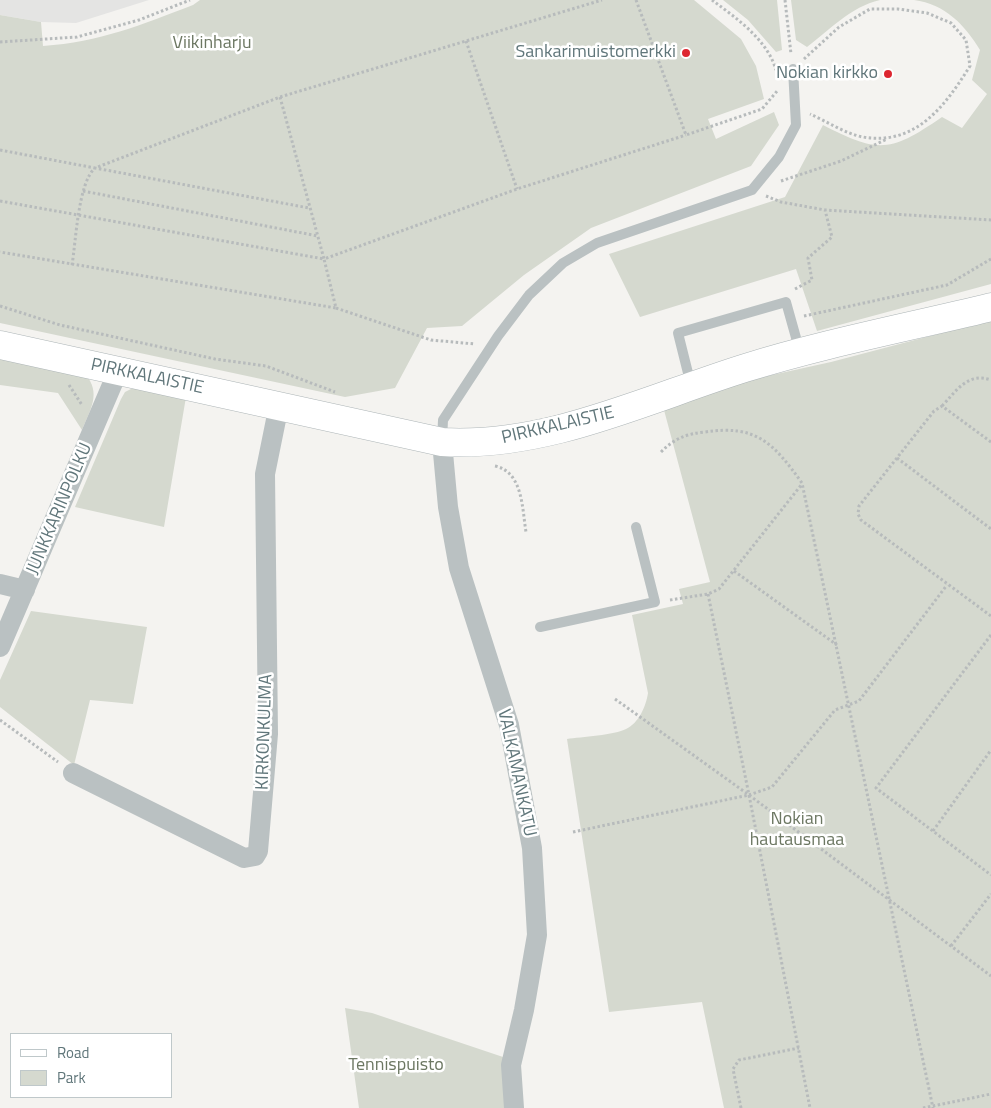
<!DOCTYPE html>
<html>
<head>
<meta charset="utf-8">
<style>
  body { margin:0 }
  #map { position:relative; width:991px; height:1108px; overflow:hidden; background:#f4f3f0; font-family:"Titillium Web",sans-serif }
  canvas { display:block }
  .legend { position:absolute; left:10px; top:1033px; width:162px; height:65px; box-sizing:border-box; background:#fff; border:1px solid #bfc8ca; margin:0; padding:6px 9px; list-style:none; font-size:15px; color:#60767a }
  .legend li { display:flex; align-items:center; gap:10px; height:25px }
  .legend b { width:25px; border:1px solid #bfc8ca }
</style>
</head>
<body>
<div id="map">
<canvas width="991" height="1108"></canvas>
<ul class="legend">
<li><b style="height:6px;background:#fff"></b>Road</li>
<li><b style="height:14px;background:#d5d9cf"></b>Park</li>
</ul>
</div>
<script>
const context = document.querySelector('canvas').getContext('2d');
context.lineJoin = 'round';
function fill(path, color) { context.fillStyle = color; context.fill(path, 'evenodd'); }
function stroke(path, color, width, dash) { context.strokeStyle = color; context.lineWidth = width; context.lineCap = dash ? 'butt' : 'round'; context.setLineDash(dash || []); context.stroke(path); }
function label(font, color, halo, rows, align = 'center') {
  context.font = font + ' "Titillium Web",sans-serif'; context.lineWidth = 5; context.setLineDash([]); context.textBaseline = 'middle'; context.strokeStyle = halo; context.fillStyle = color; for (const [text, x, y, turn = 0] of rows) {
    context.save(); context.translate(x, y); context.rotate((+turn || 0) * Math.PI / 180); context.textAlign = isNaN(turn) ? turn : align; if (halo) context.strokeText(text, 0, 0); context.fillText(text, 0, 0); context.restore();
  }
}
fill(new Path2D(`
  M0,0H149L76,23L41,22L0,15Z`), '#e4e4e3');
fill(new Path2D(`
  M200,0H694L741,39L756,66L764,99L708,119L716,139L774,112L779,125L751,166L591,228L524,275L462,326L427,328L395,388L345,397L0,323V15L41,22L43,46C100,42 141,25 193,5Z
  M723,0H777L782,50L776,52L748,20Z
  M791,0H880C850,7 831,29 807,47L796,40Z
  M914,0H991V284L817,331L796,269L640,317L609,254L785,197L823,125C879,154 891,152 942,117L962,128L987,94L972,80L980,50C965,25 945,4 914,0Z
  M991,320V1108H724L702,1002L609,1012L567,739C581,737 615,735 626,729C639,723 646,706 648,693L632,615L683,604L679,589L710,582L664,410L740,382L831,362Z
  M0,353L85,374C102,393 90,410 82,430L58,393L0,385Z
  M133,388L186,397L164,527L75,507L121,399L125,392Z
  M31,611L147,627L133,704L90,700L74,765L0,707V680Z
  M345,1008L372,1013L506,1058L518,1108H359Z`), '#d5d9cf');
const secondary = new Path2D(`
  M0,345L442,442C548,448 646,399 745,368C825,343 909,327 991,307`);
stroke(secondary, '#adb5b7', 29);
stroke(new Path2D(`
  M636,0L686,135L762,109L778,90
  M712,0C736,18 767,39 776,70
  M785,0L791,54
  M466,41L517,189
  M0,42L77,37L139,20L190,0
  M804,59L839,27L870,9H898L927,13L951,23L966,40L970,66C945,106 916,146 863,137C846,134 826,121 810,114
  M280,97L324,259L517,189L686,135
  M0,150L95,168L280,97L602,0
  M781,181L841,161L887,139
  M83,191L318,236
  M766,196L781,202L825,210L991,220
  M0,201L324,259L336,308L0,252
  M72,265C76,241 78,183 95,168L309,208
  M795,289L812,280L808,258L832,237L825,210
  M0,306L60,325L215,359L266,366L335,392
  M336,308L431,340L475,344
  M804,316L947,285L991,259
  M69,385L82,405
  M942,406C957,390 968,372 991,380
  M991,442L942,406L934,411L859,506L858,514L861,520L991,616
  M661,452C675,438 686,434 705,432C757,424 774,444 802,483L933,1108
  M897,458L991,529
  M495,466C523,472 522,508 526,532
  M734,571L837,645
  M708,594L749,795L772,787L835,710L859,701L947,585
  M670,600L708,594L719,589L802,484
  M991,635L876,788L991,875
  M615,699L749,795L991,976
  M0,720L58,762
  M933,831L991,750
  M573,832L749,795L810,1108
  M951,946L991,894
  M741,1108L733,1069L739,1060L799,1048
  M923,1108L991,1094`), '#b7bbbc', 3, [2.5, 2.5]);
stroke(new Path2D(`
  M691,385L678,333L786,302L800,352
  M442,441L443,420L498,336L529,295L563,263L597,243L752,190L779,157L796,125L793,69
  M540,627L655,602L636,527`), '#bac1c2', 10);
stroke(new Path2D(`
  M442,442L448,507L459,568L509,725L532,848L537,935L524,1010L511,1065L514,1108
  M0,584L25,590
  M0,647L118,371
  M73,773L244,858L255,856L258,851L268,734L265,474L279,405`), '#bac1c2', 20);
stroke(secondary, '#fff', 28);
for (const [x, y, r, color] of [
  [686,53,5,"#dd2630"],
  [888,74,5,"#dd2630"]
]) { const dot = new Path2D(); dot.arc(x, y, r, 0, 2 * Math.PI); context.fillStyle = color; context.fill(dot); stroke(dot, '#fff', 2); }
label('18px', '#6c7762', '#fff', [
  ["Viikinharju",212,44],
  ["Nokian",797,820],
  ["hautausmaa",797,841],
  ["Tennispuisto",396,1066]
]);
label('18px', '#60767a', '#fff', [
  ["Sankarimuistomerkki",676,53],
  ["Nokian kirkko",878,74]
], 'right');
label('18px', '#60767a', '#fff', [
  ["PIRKKALAISTIE",147,377,12],
  ["PIRKKALAISTIE",558,426,-13],
  ["JUNKKARINPOLKU",60,509,-67],
  ["KIRKONKULMA",265,732,-88],
  ["VALKAMANKATU",516,773,78]
]);
</script>
</body>
</html>
